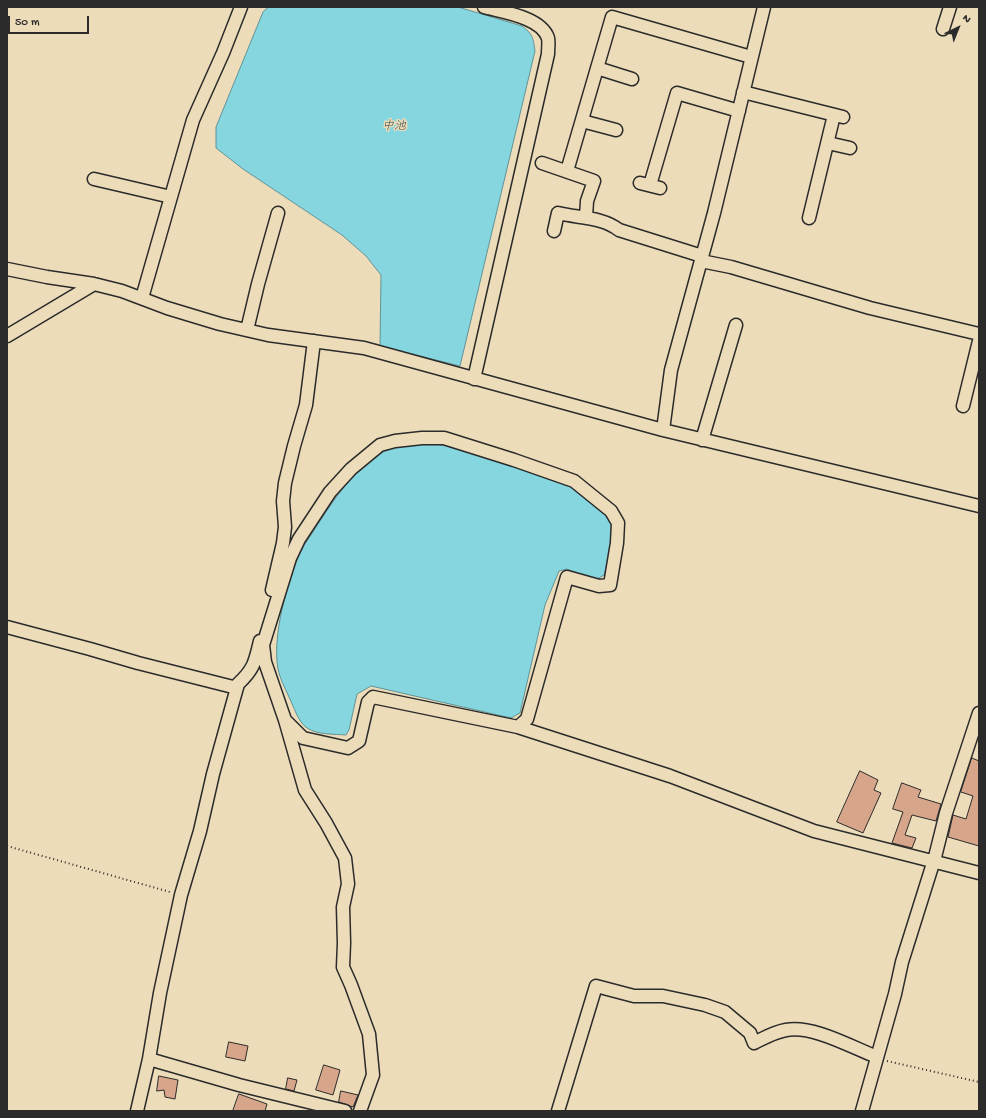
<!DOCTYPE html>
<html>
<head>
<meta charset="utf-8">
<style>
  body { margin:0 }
  #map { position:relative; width:986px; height:1118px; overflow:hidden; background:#eddcb9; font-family:"Gochi Hand",sans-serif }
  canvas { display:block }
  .frame { position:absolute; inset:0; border:8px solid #2b2b2b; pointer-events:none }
  .north { position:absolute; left:938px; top:8px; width:40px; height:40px; -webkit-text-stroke:3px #eddcb9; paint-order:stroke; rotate:43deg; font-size:11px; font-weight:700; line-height:16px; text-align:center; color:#2b2b2b }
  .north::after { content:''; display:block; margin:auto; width:14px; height:18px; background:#2b2b2b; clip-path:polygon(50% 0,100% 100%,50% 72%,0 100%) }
  .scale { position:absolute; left:8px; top:16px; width:81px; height:18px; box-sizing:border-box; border:2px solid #2b2b2b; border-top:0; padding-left:5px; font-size:12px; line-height:14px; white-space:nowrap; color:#2b2b2b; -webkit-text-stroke:3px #eddcb9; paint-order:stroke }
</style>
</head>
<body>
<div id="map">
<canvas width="986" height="1118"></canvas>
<div class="frame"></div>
<div class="north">N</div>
<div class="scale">50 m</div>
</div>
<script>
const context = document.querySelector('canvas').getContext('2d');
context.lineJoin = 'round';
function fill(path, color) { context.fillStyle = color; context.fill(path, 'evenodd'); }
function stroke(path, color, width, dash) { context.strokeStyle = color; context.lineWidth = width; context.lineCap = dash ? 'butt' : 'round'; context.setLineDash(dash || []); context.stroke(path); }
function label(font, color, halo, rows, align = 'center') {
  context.font = font + ' "Gochi Hand","Klee One",sans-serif'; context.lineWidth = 3; context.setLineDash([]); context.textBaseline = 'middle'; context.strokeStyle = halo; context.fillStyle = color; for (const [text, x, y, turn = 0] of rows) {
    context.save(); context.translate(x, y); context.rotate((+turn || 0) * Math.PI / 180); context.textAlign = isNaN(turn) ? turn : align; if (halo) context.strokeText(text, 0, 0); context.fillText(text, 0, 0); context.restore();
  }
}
const water = new Path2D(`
  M269,7H458L522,26C533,34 533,38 535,51L460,366L380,346L381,275L366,256L342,235L243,169L216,148V127L263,12Z
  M426,443L449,446L499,460L583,491L604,509L615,526L613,545L604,575L594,581L567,569L559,571L545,605L520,713L511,718L371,686L357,694L349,730L346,735C334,734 318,735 307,728C298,722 294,707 289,697C285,688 280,679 278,669C272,636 287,583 300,553C304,544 311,536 316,527C334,500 355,466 385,451C397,445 412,444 426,443Z`);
fill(water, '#85d6de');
stroke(water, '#619296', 1);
const building = new Path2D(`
  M972,758L979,761V846L948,837L953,815L966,819L973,796L961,792Z
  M860,771L878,780L874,790L881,793L863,833L837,822Z
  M902,783L921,790L918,797L941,804L936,821L912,815L905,835L916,838L912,848L892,843L903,812L893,809Z
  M229,1042L248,1046L245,1061L226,1057Z
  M324,1065L340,1070L333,1095L316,1090Z
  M159,1076L178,1080L175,1099L165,1097L164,1090L157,1091Z
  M288,1078L297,1080L294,1091L286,1089Z
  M341,1091L358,1095L353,1107L339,1102Z
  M239,1094L267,1104L265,1111H233Z`);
fill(building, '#d7a68a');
stroke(building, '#2b2b2b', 1);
const minor = new Path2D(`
  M943,29L950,7
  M597,68L632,79
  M743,92L843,117
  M582,121L616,130
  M828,143L850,148
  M542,163L594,181L587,201L586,217
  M567,171L612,17L751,57
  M94,179L171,197
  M640,183L660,188
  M650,185L677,93L739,111
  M809,218L834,115
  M554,231L558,213C578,218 603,217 619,230L702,256
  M701,261L731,267L870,308L979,334
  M7,269L47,277L94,284L122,291L167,308L220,324L268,335L364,348L663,430L979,506
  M142,298L193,120L223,53L241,7
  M247,330L258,284L278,213
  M7,336L94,284
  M474,379L548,54C548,49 549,42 548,38C541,17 502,12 484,7
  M963,406L979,341
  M663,430L671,370L714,213L764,7
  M702,440L736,325
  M272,590L283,543L285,527L283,501L285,483L294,446L306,405L314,341
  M7,627L90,649L138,663L237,688
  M286,721L303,738L348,748L359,741L368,702L373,697L518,727L670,776L814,831L979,873
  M149,1059L239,1085L345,1111
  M137,1111L149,1059L160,993L181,895L200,831L213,774L238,684C254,669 255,662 260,641
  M360,1111L373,1075L369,1034L351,985L343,967L344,943L343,907L348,884L345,858L326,823L305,790L285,720L265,662L263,645L290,558L299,539L330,492L351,469L380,445L395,441L422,438H444L514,460L574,481L611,511L618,523L617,543L610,585L599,586L567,577L527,719L518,727
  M558,1111L596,986L634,996H663L705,1005L725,1012L750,1033L754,1043C764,1038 774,1032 786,1030C813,1025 851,1047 877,1057
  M862,1111L895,994L902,962L935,857L946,813L979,713`);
stroke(minor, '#2b2b2b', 15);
stroke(new Path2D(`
  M7,846L170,892
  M887,1061L979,1082`), '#2b2b2b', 2, [1, 3]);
stroke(minor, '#eddcb9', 12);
label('italic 12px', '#3d4d4f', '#eddcb9', [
  ["中池",394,127]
]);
</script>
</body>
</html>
